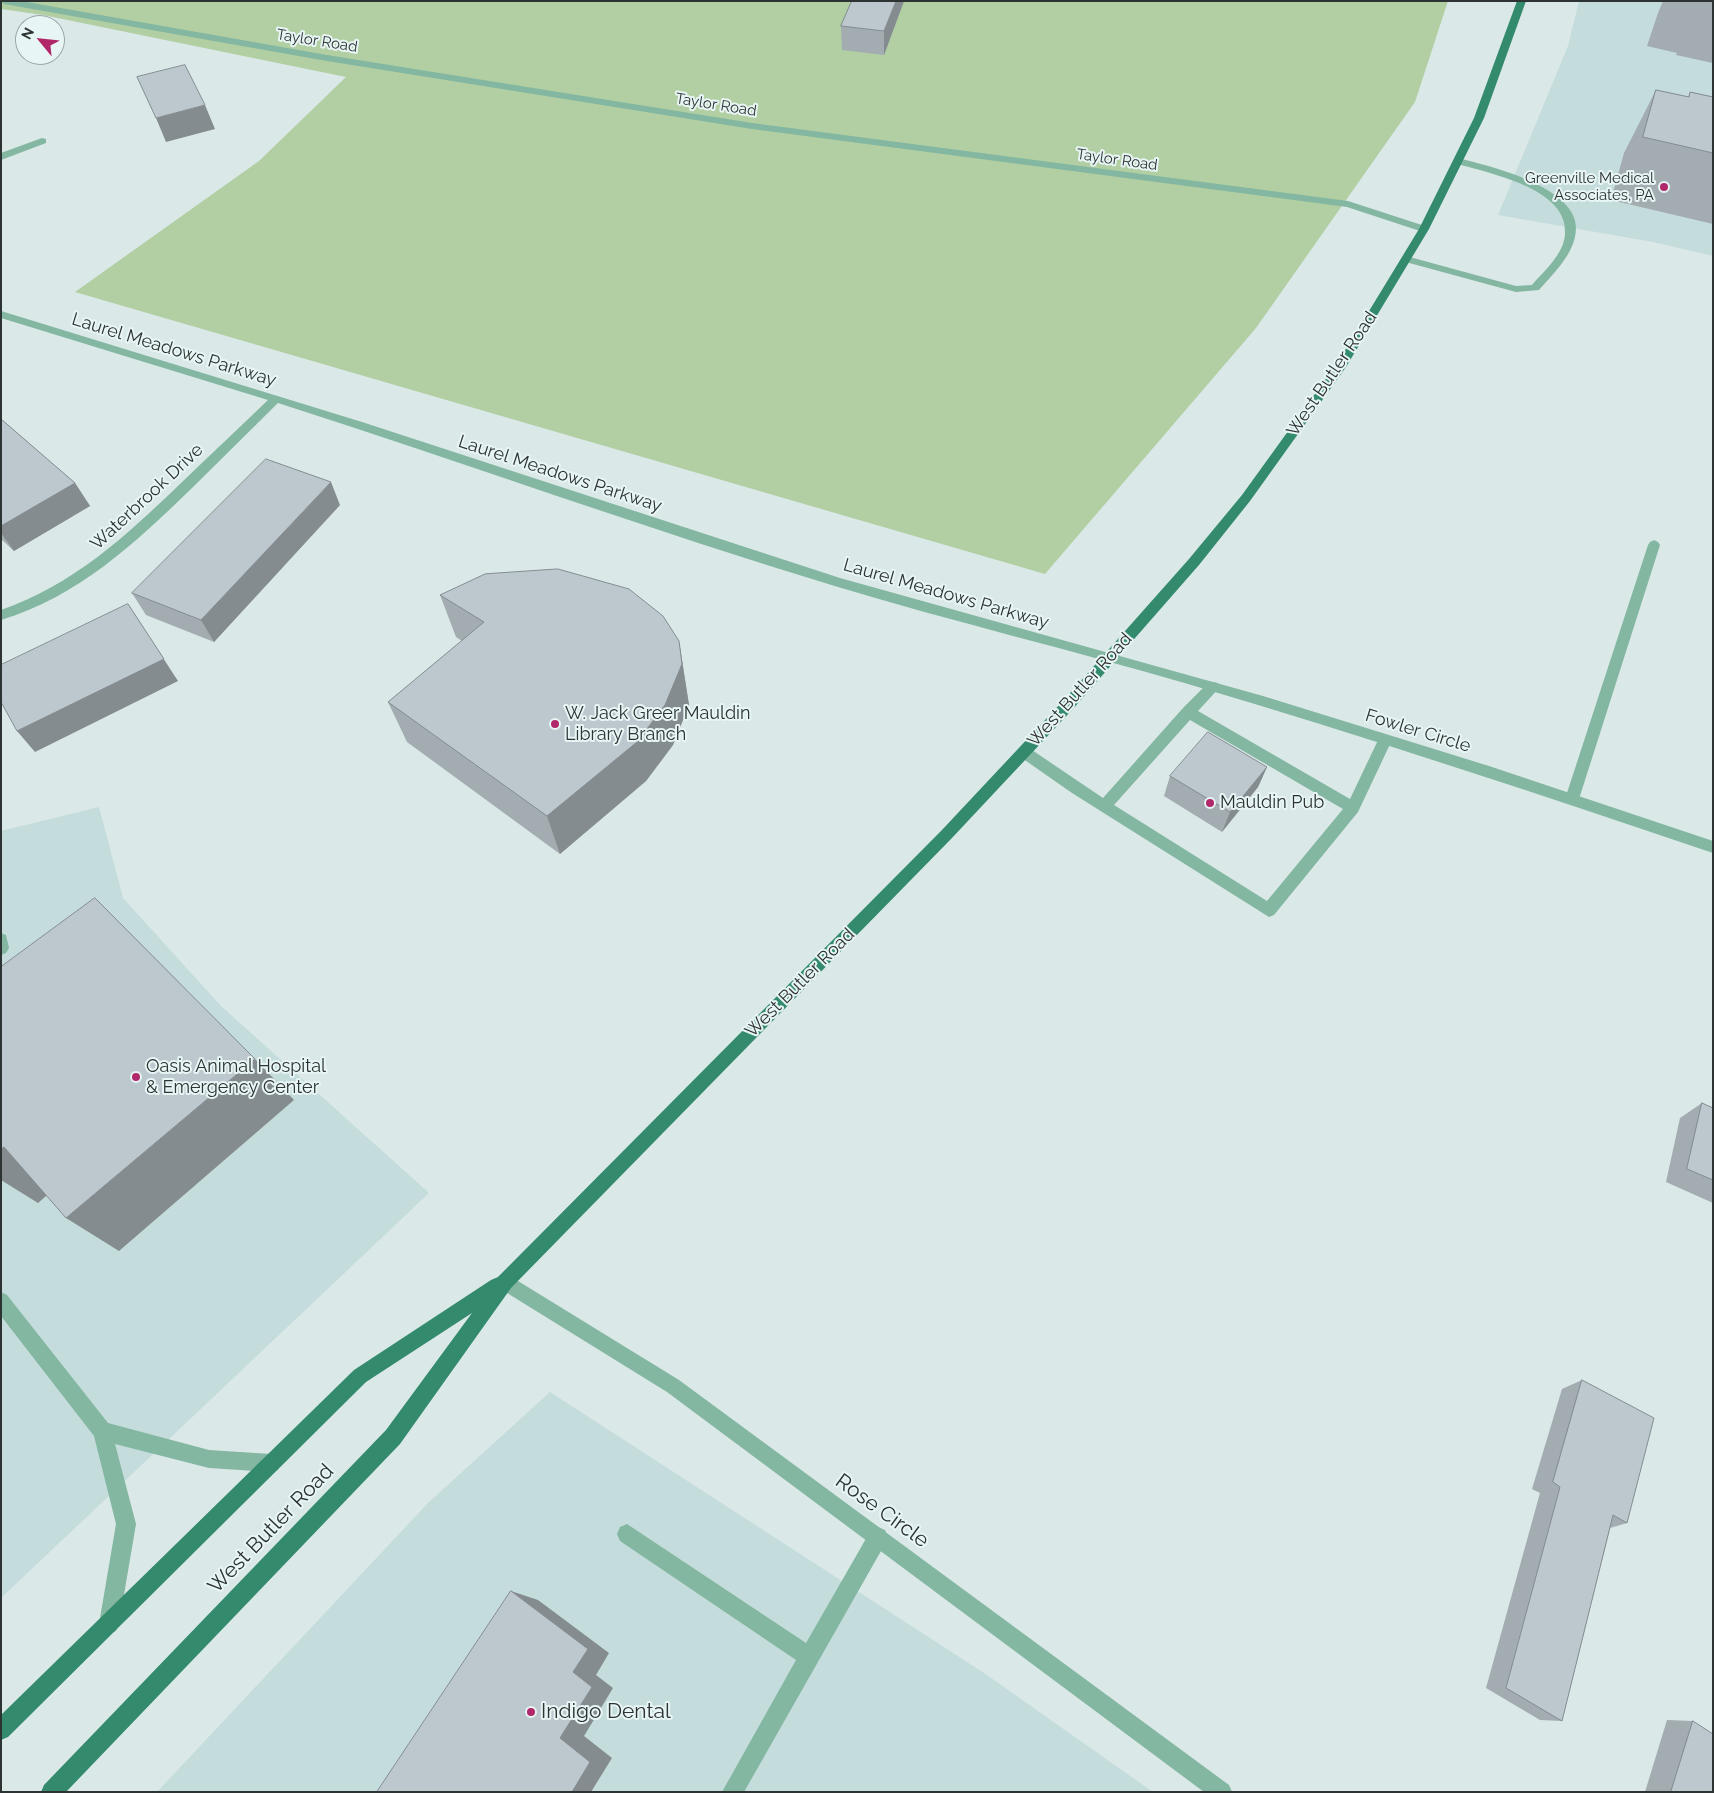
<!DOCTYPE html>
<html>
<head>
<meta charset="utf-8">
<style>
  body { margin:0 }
  #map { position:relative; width:1714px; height:1793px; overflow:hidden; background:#dae8e8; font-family:Raleway,sans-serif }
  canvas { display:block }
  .frame { position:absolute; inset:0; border:2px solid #2d3232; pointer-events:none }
  .north { position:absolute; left:15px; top:15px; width:50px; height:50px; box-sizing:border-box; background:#e8f5f5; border:1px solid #9da7a7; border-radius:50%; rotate:298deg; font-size:14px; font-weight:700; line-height:20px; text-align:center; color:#2d3232 }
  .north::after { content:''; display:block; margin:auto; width:18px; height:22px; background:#b02869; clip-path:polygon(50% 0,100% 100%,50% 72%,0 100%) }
</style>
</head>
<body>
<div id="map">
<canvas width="1714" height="1793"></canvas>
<div class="frame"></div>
<div class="north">N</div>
</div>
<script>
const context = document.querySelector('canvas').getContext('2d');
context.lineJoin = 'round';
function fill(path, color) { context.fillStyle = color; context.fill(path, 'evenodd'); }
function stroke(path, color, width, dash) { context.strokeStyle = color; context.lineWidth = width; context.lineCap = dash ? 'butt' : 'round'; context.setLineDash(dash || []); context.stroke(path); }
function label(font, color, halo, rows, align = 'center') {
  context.font = font + ' Raleway,sans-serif'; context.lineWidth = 4; context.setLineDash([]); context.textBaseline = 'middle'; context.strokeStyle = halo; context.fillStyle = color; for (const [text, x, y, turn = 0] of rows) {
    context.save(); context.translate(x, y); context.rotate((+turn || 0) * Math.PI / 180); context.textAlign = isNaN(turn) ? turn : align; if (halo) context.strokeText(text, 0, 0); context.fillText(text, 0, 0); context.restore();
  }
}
fill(new Path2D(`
  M1579,1H1713V256L1653,242L1498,215L1568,46Z
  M99,807L123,898L221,1006L429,1193L1,1598V831Z
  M550,1392L984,1673L1153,1792H157L428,1503Z`), '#c5dcdc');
fill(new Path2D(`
  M1,1H1448L1415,102L1256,328L1045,574L75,292L259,161L346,77L43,15L1,9Z`), '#b1cfa2');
fill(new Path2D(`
  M1458,158C1490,166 1588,189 1575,237C1570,258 1553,274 1539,290L1516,292L1402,261L1401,259L1406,256L1516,286L1532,285C1544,271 1564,254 1565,234C1569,188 1488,173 1454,163V159Z
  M1654,540L1658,542L1660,545L1579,799L1577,803L1572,805L1567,803L1565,799L1648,545L1650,542Z
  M1213,682L1218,683L1220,687L1198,711L1350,799L1380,736L1385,734L1390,736L1392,740L1358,812L1274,915L1269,917L1072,793L1019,756L1017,752L1019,748L1024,746L1029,748L1103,798L1183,708L1208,683ZM1190,720L1343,809L1267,901L1114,805Z
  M1,933L6,935L9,948L6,953L1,955Z
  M1,1292L7,1295L108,1423L209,1450L271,1454L278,1456L280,1463L278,1470L271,1472L209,1468L115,1444L136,1524L119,1624L116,1631L109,1634L102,1631L99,1624L116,1524L94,1436L1,1316Z
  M627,1524L806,1643L871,1530L878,1527L885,1530L888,1537L885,1544L744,1792H722L796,1660L620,1541L617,1534L620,1527Z`), '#83b7a1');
fill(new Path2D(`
  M1,1H21L327,55L752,123L1348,201L1428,227L1429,229L1424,232L1420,231L1347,207L752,129L327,61L4,4Z
  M42,138L46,139V143L1,160V153Z
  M1,311L362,422L840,578L1263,696L1489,766L1713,841V853C1539,794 1364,736 1188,684C1072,650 954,622 838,587C650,530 465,463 278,403C249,432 220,460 191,489C134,544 79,596 1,620V610C73,585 126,536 180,484C209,456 239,428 268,400L1,318Z
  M505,1273L679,1380L1229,1785L1232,1792H1204L667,1392L499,1288L496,1282L499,1276Z`), '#83b7a1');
fill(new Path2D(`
  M1517,1H1526L1484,118L1429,229L1346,367L1250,501L1199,565L1072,710L951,839L511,1288L400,1444L66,1792H41L44,1785L386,1430L472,1313L366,1382L8,1737L1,1740V1715L354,1370L491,1280L498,1277L941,831L1062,702L1189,559L1242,495L1338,362L1419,229L1474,118Z`), '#338a6c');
fill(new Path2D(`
  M904,1L884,55L842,50L841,26Z
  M1663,1H1713V63L1676,55L1677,53L1647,46L1658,13Z
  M1656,90L1688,97L1690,92L1713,97V224L1611,200L1624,153Z
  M1,419L75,483L90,506L14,551L1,539Z
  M340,505L214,642L146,615L132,593Z
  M440,595L679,641L689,705L673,745L646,781L560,854L407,742L388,702L462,641L456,637Z
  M1267,767L1258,787L1222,832L1164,796L1170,776Z
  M1702,1103L1713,1108V1203L1666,1182L1680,1118Z
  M1582,1380L1627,1523L1610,1528L1562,1721L1540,1720L1486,1688L1540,1493L1532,1489L1562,1389Z
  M1667,1720L1693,1721L1713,1792H1645Z`), '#a3acb1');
fill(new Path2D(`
  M896,1H904L884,55V31Z
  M205,105L215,129L166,142L156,118Z
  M331,482L340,505L214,642L201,620Z
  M75,483L90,506L14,551L1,533V526Z
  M128,604L178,681L35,752L17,731Z
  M679,641L689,705L673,745L646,781L560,854L547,816Z
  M1267,767L1258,787L1222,832L1230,812Z
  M255,1059L294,1100L119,1251L66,1218Z
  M4,1147L60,1184L38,1203L1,1180V1149Z
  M511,1591L538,1600L609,1653L596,1675L613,1688L584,1736L612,1758L591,1792H572L560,1738L573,1672Z`), '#848c90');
const building = new Path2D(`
  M852,1H896L884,31L841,26Z
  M185,65L205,105L156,118L137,77Z
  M1656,90L1689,97L1690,92L1713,97V153L1643,137Z
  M1,419L75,483L1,526Z
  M266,459L331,482L201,620L132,593Z
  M558,569L629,589L663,616L679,641L682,664L665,705L637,742L547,816L388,702L484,622L440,595L485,574Z
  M128,604L164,659L17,731L1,702V665Z
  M1208,732L1267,767L1230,812L1170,776Z
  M95,898L255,1059L66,1218L4,1147L1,1149V967Z
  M1702,1103L1713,1108V1180L1687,1169Z
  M1582,1380L1654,1418L1627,1523L1613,1515L1562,1721L1506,1688L1560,1487L1553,1482Z
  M511,1591L588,1649L573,1672L592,1687L560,1738L590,1762L572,1792H377Z
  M1693,1721L1713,1734V1792H1671Z`);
fill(building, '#bdc8ce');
stroke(building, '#848c90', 1);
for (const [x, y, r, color] of [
  [1664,187,5,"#b02869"],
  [555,724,5,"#b02869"],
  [1210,803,5,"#b02869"],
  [136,1077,5,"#b02869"],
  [531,1712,5,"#b02869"]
]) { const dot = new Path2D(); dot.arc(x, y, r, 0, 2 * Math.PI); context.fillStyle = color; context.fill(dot); stroke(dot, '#e8f5f5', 2); }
label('15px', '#2d3232', '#e8f5f5', [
  ["Taylor Road",317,41,9],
  ["Taylor Road",716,105,9],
  ["Taylor Road",1117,160,8]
]);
label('15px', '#2d3232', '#e8f5f5', [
  ["Greenville Medical",1654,178],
  ["Associates, PA",1654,195]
], 'right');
label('18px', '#2d3232', '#e8f5f5', [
  ["Laurel Meadows Parkway",174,350,17],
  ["West Butler Road",1332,374,-56],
  ["Laurel Meadows Parkway",560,474,18],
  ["Waterbrook Drive",147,497,-43],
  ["Laurel Meadows Parkway",946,594,16],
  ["West Butler Road",1080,690,-48],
  ["Fowler Circle",1418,731,17],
  ["West Butler Road",800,983,-45]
]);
label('18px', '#2d3232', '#e8f5f5', [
  ["W. Jack Greer Mauldin",565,714],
  ["Library Branch",565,735],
  ["Mauldin Pub",1220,803],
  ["Oasis Animal Hospital",146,1067],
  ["& Emergency Center",146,1088]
], 'left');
label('21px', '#2d3232', '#e8f5f5', [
  ["Rose Circle",882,1511,36],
  ["West Butler Road",271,1529,-46]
]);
label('21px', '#2d3232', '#e8f5f5', [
  ["Indigo Dental",541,1712]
], 'left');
</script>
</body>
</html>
